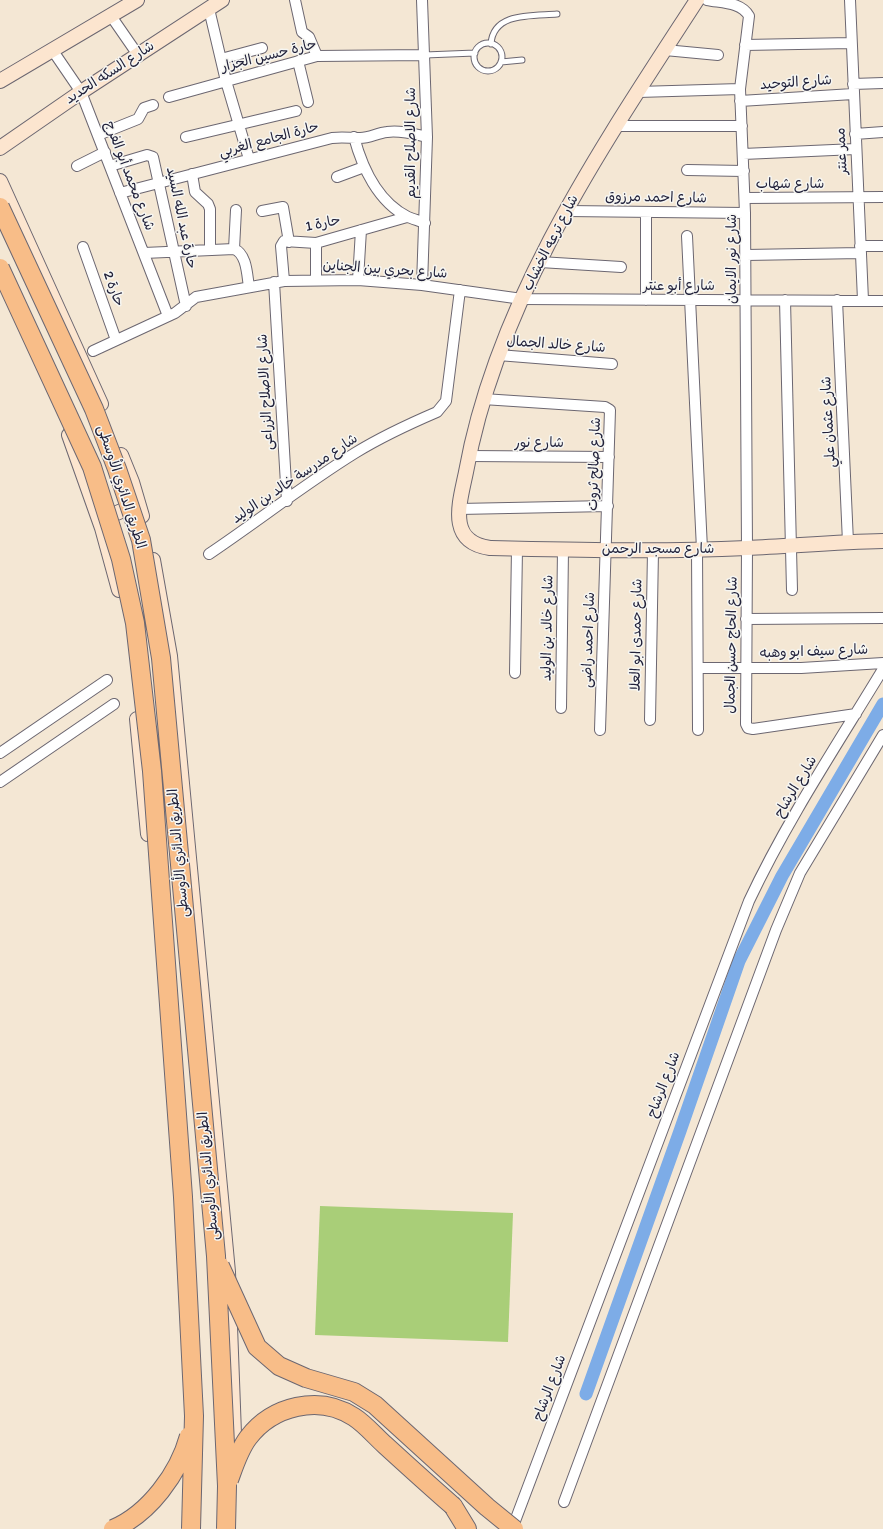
<!DOCTYPE html>
<html>
<head>
<meta charset="utf-8">
<style>
  body { margin:0 }
  canvas { display:block; background:#f4e7d4 }
</style>
</head>
<body>
<canvas width="883" height="1529"></canvas>
<script>
const context = document.querySelector('canvas').getContext('2d');
context.lineJoin = 'round';
function fill(path, color) { context.fillStyle = color; context.fill(path, 'evenodd'); }
function stroke(path, color, width, dash) { context.strokeStyle = color; context.lineWidth = width; context.lineCap = dash ? 'butt' : 'round'; context.setLineDash(dash || []); context.stroke(path); }
function label(font, color, halo, rows, align = 'center') {
  context.font = font + ' Itim,"Playpen Sans Arabic",sans-serif'; context.lineWidth = 3; context.setLineDash([]); context.textBaseline = 'middle'; context.strokeStyle = halo; context.fillStyle = color; for (const [text, x, y, turn = 0] of rows) {
    context.save(); context.translate(x, y); context.rotate((+turn || 0) * Math.PI / 180); context.textAlign = isNaN(turn) ? turn : align; if (halo) context.strokeText(text, 0, 0); context.fillText(text, 0, 0); context.restore();
  }
}
fill(new Path2D(`
  M320,1206L513,1213L508,1342L315,1335Z`), '#a9ce78');
stroke(new Path2D(`
  M586,1394L680,1131L739,961L782,876L883,704`), '#7dace7', 13);
const lane = new Path2D(`
  M474 57a14 14 0 1 1 28 0a14 14 0 1 1-28 0Z
  M491,44C493,12 532,16 557,14
  M425,55L475,53
  M501,62L522,60`);
const street = new Path2D(`
  M295,0L302,32L309,37L317,56
  M707,0C722,3 741,2 749,16L740,89L745,213L747,548L746,724L748,728L753,729L856,714
  M850,0L863,300
  M209,9L226,81L249,159
  M111,16L138,55
  M745,45L851,43
  M665,50L718,55
  M53,51L81,92L168,316
  M221,59L262,48
  M298,61L308,102
  M853,84L883,83
  M638,92L740,89
  M169,97L317,56L425,55
  M740,101L853,94
  M615,126H742
  M855,134L883,132
  M98,135L138,119L144,108L153,105
  M186,137L296,111
  M354,137C362,167 378,202 408,217C413,219 420,221 425,223
  M743,154L856,149
  M77,166L105,152
  M110,166L147,155L153,157L186,306
  M687,170L744,171
  M192,174L195,192L208,204L210,209V250
  M337,177L364,167
  M120,193L332,138C342,137 350,138 360,138C370,138 377,133 387,132C400,130 414,134 427,137
  M745,198L883,197
  M262,211L283,207L289,242
  M567,211L745,213
  M687,236L702,549
  M316,243V279
  M860,246H883
  M83,247L116,340
  M234,249L236,210
  M144,253L234,249C247,254 247,275 249,287
  M746,255L861,253
  M540,262L621,267
  M358,280L361,230
  M284,281L281,246L284,241L316,243L407,217
  M274,282L287,501
  M422,285L427,137L422,0
  M646,300V212
  M785,300L792,590
  M837,300L848,542
  M93,351L175,313L196,297L284,281L358,280L422,285L522,299L883,301
  M498,355L612,364
  M483,399L605,407L610,410L600,730
  M469,456L609,457
  M459,509L608,506
  M697,549L698,730
  M209,554C258,521 305,484 355,453C381,437 409,424 437,412L446,401L460,290
  M746,619L883,618
  M698,668H801L883,663
  M515,673L517,549
  M561,708L563,549
  M650,720L653,551
  M0,753L107,680
  M0,782L114,704
  M564,1502L776,930L800,873L883,735
  M512,1529L749,901C787,820 837,745 883,669`);
const secondary = new Path2D(`
  M697,0C603,145 497,299 466,472C460,502 446,542 490,548C576,550 661,552 747,548C792,546 837,542 883,541
  M0,81L137,0
  M0,148L81,92L222,0
  M0,181L101,404
  M69,435L102,528L119,590
  M121,455L132,482L142,516
  M100,520L138,504
  M153,560L170,656L228,1272L235,1461
  M137,719L148,834`);
const highway = new Path2D(`
  M453,1506L467,1529`);
stroke(lane, '#6c6771', 7);
stroke(street, '#6c6771', 12);
stroke(secondary, '#6c6771', 16);
stroke(highway, '#6c6771', 20);
stroke(lane, '#fff', 5);
stroke(street, '#fff', 10);
stroke(secondary, '#fce5cf', 14);
stroke(highway, '#f8bd88', 18);
const highwayBridge = new Path2D(`
  M0,207L94,409L117,469L141,540L161,658L216,1256L227,1486L226,1529
  M0,268L92,467L121,559L135,623L152,771L183,1197L194,1416L191,1529
  M220,1266L257,1347L279,1366L306,1378L354,1392L375,1405L487,1507L514,1529
  M229,1480C234,1466 239,1450 248,1438C272,1406 319,1394 354,1417C365,1424 375,1436 385,1445C408,1466 430,1486 453,1506
  M113,1529C149,1514 179,1473 189,1436`);
stroke(highwayBridge, '#6c6771', 20, []);
stroke(highwayBridge, '#f8bd88', 18);
label('14px', '#22223b', '#f6f6f2', [
  ["حارة حسين الجزار",269,56,-14],
  ["شارع السكه الحديد",110,73,-33],
  ["شارع التوحيد",796,83,-4],
  ["حارة الجامع الغربي",269,140,-15],
  ["شارع الاصلاح القديم",411,143,-90],
  ["ممر عنتر",842,151,-93],
  ["شارع محمد أبو الفرج",129,176,69],
  ["شارع شهاب",790,184],
  ["شارع احمد مرزوق",656,198,1],
  ["حارة عبد الله السيد",181,218,78],
  ["حارة 1",323,224,-12],
  ["شارع ترعه الخشاب",551,243,-63],
  ["شارع نور الايمان",732,259,-90],
  ["شارع بحري بين الجناين",385,270,4],
  ["شارع أبو عنتر",679,286],
  ["حارة 2",113,289,70],
  ["شارع خالد الجمال",556,345,4],
  ["شارع الاصلاح الزراعى",266,392,-93],
  ["شارع عثمان علي",829,422,-93],
  ["شارع نور",539,443],
  ["شارع صالح ثروت",595,464,-88],
  ["شارع مدرسة خالد بن الوليد",295,479,-34],
  ["الطريق الدائري الأوسطى",121,487,72],
  ["شارع مسجد الرحمن",658,549],
  ["شارع خالد بن الوليد",548,628,-89],
  ["شارع حمدى ابو العلا",637,635,-89],
  ["شارع احمد راضى",589,640,-88],
  ["شارع الحاج حسن الجمال",732,645,-89],
  ["شارع سيف ابو وهبه",814,652,-2],
  ["شارع الرشاح",796,787,-59],
  ["الطريق الدائري الأوسطى",179,853,-95],
  ["شارع الرشاح",664,1085,-69],
  ["الطريق الدائري الأوسطى",209,1176,-95],
  ["شارع الرشاح",550,1388,-69]
]);
</script>
</body>
</html>
